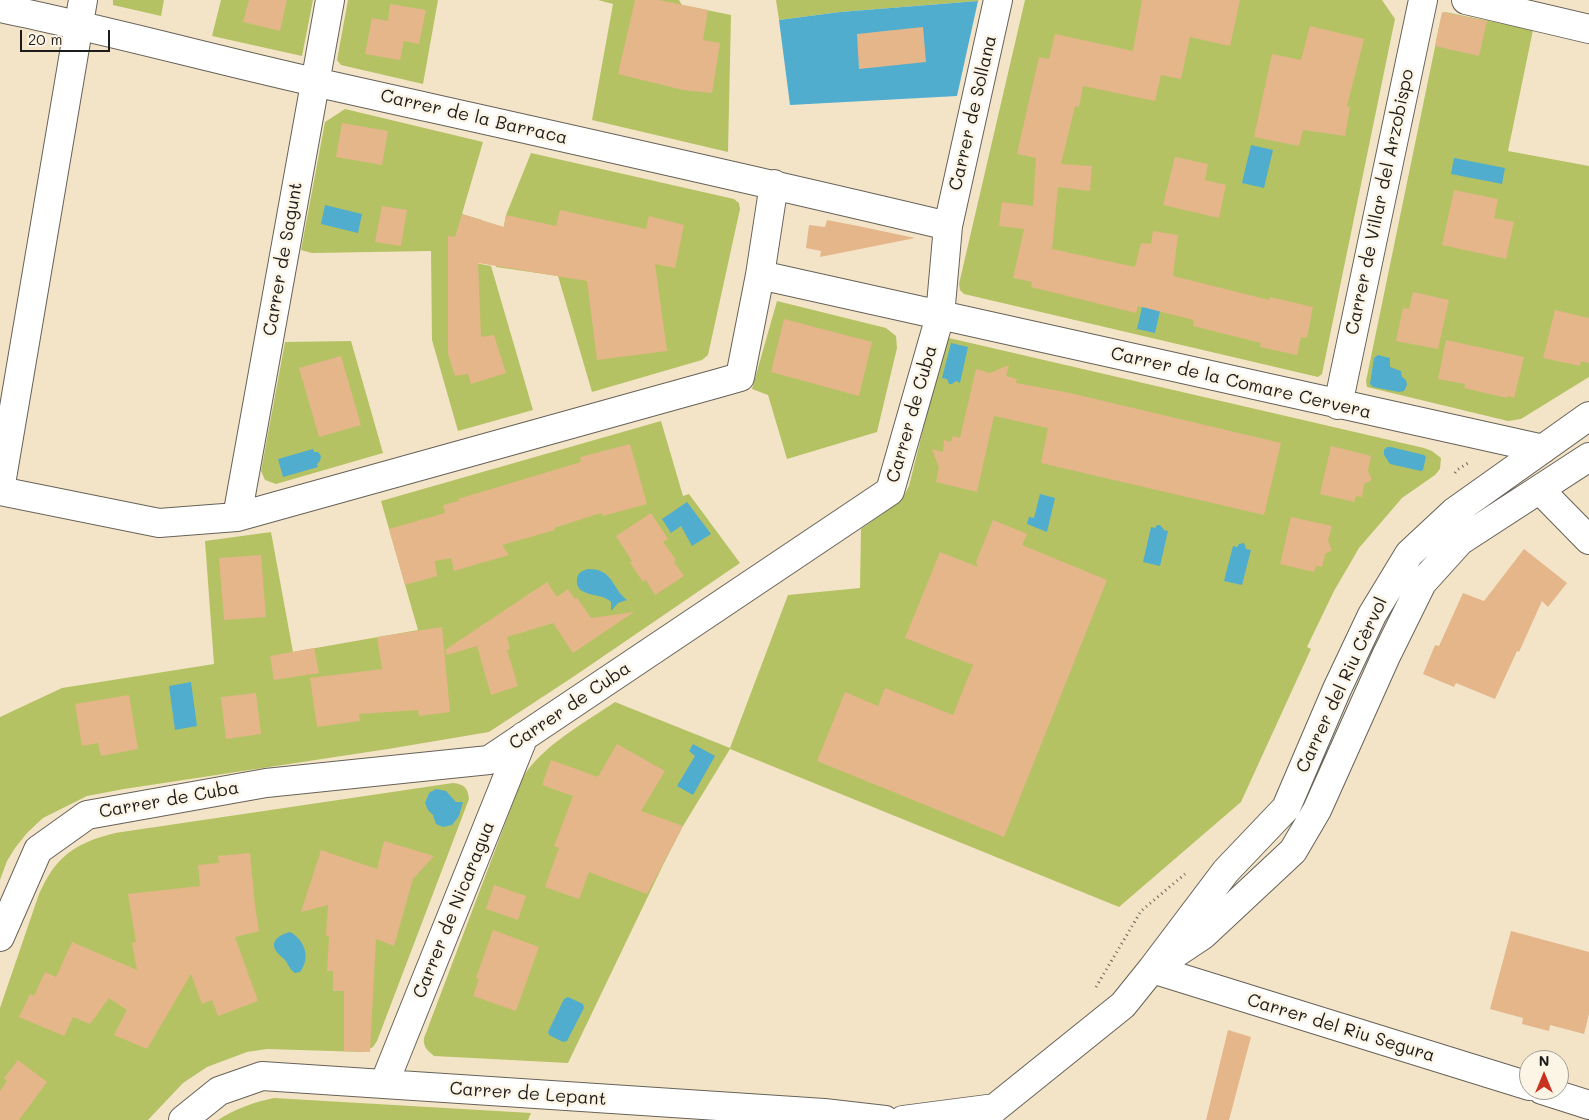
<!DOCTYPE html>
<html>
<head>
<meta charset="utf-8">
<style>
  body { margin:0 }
  #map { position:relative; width:1589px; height:1120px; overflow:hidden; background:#f3e4c8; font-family:Mali,sans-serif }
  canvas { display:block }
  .north { position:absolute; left:1519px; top:1050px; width:50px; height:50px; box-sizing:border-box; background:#fcf5e5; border:1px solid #a29e95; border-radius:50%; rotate:0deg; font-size:14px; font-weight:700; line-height:20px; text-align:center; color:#1c1c1c }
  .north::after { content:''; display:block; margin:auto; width:18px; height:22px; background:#c8321e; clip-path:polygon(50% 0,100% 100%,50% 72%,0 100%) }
  .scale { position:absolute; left:20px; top:30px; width:90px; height:22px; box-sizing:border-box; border:2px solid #1c1c1c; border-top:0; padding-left:6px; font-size:15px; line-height:18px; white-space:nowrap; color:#1c1c1c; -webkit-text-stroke:4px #fcf5e5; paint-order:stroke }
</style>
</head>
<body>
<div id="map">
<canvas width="1589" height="1120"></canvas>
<div class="north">N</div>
<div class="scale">20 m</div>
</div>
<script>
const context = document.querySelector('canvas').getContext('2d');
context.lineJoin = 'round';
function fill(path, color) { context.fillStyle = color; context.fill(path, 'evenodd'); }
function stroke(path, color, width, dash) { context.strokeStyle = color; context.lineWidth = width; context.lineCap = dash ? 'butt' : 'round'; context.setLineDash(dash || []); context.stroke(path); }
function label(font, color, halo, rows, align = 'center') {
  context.font = font + ' Mali,sans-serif'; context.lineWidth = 5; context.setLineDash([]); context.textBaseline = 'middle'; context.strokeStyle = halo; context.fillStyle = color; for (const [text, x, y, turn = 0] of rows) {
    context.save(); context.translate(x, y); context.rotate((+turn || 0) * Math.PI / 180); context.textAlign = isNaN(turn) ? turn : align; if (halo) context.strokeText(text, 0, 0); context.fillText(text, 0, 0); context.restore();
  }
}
fill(new Path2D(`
  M113,0H164L161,16L113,5Z
  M221,0H313L302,56L212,36Z
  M348,0H438L423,84L341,65L337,60Z
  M598,0H679L682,5L731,15L728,152L592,120L613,4Z
  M776,0H979L978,1L840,12L779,20Z
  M1025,0H1382L1395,19L1322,374L1318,377L964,294L960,290L959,284Z
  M1445,12L1533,30L1508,151L1589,166V377L1521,419L1508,421L1367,387L1366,381L1441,18Z
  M345,109L483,142L462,214L482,220L470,262L491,266L533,410L458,431L432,340L431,251L312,253L301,250L325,122Z
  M531,153L734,199L739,203L740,209L708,355L702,360L592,392L558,276L496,267L506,215Z
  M777,301L886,328L896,336L897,348L877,432L787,459L768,395L752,389Z
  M949,338L1424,448L1432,451L1441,458L1440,469L1435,475L1402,498L1359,548L1334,591L1307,647L1311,649L1241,802L1119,907L730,749L683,826L663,865L568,1063L434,1056C427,1050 423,1047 424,1038L522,779C540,747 584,723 615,702L730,748L788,595L860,588L861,529L901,501L909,486L945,341Z
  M351,341L383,453L276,484L265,480L261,471L285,342Z
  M661,421L683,496L689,494L740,563L573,677L489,732L388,749L124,789L87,796L43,818L27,833L15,848L7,861L0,880V717L62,688L214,664L205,541L271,532L293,652L418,630L381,501Z
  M453,783C464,784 468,788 469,799L377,1041L373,1047L363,1052L267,1049L247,1052L207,1067L183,1083L148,1120H0V1008L39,894C56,856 75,843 115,833Z
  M274,1098L531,1113L528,1120H218C235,1109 254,1102 274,1098Z`), '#b5c263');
fill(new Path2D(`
  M978,1L957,96L790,105L779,20L840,12Z
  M1251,145L1273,150L1264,188L1242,183Z
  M1454,158L1505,168L1502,184L1451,174Z
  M325,205L362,214L358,233L321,224Z
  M1145,294L1163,298L1155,333L1137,329Z
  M951,343L968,347L960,383L956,381L952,384H949L947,379L942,378Z
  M1378,355L1390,358V367L1401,371L1402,377L1406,380L1407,385L1404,391L1399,392L1373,387L1370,384L1374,358Z
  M1387,447H1391L1424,455L1426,457L1423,470L1421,471L1390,464L1384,455V450Z
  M313,449L314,452H318L321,456L320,461L317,464L318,467L283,477L278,459Z
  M1040,494L1055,498L1047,532L1027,524L1029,517L1034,518Z
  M687,502L711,534L692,546L681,526L671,533L662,519Z
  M1157,525H1160L1164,530L1168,531L1160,566L1143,562L1151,527L1155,528Z
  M1244,543L1246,549L1251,550L1242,585L1224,581L1233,546L1237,547L1239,544Z
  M588,569C614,569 611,588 627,600L618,603L611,611V602C602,592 574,598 577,579C578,572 582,571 588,569Z
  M191,682L197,726L175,730L169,686Z
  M693,744L715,756L693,795L677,786L695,756L689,751Z
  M436,789L446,791L456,802H463L459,816L452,825L443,827L436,824L433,815L428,810L425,803L429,793Z
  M290,932C305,940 311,958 300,972L295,973C289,969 289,965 285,960C282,957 278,954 276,951C269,940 282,934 290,932Z
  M568,997L583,1004L584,1008L567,1041L563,1042L549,1035L548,1032L564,999Z`), '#50adce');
fill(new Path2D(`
  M249,0H287L280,31L243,22Z
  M635,0H659L708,10L703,40L720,43L712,93L683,90L618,74Z
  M1142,0H1240L1230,46L1190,37L1181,79L1161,75L1155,101L1083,86L1079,107L1075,106L1061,164L1092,166L1090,191L1058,187L1052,249L1135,267L1141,243L1151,244L1153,231L1178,235L1173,276L1269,300L1270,297L1313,307L1307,338L1301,337L1297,355L1260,347L1261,343L1193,326L1194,320L1138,306L1136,313L1031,287L1032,282L1013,278L1024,229L999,226L1002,202L1033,206L1036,158L1017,154L1039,57L1049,59L1055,34L1133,51Z
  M390,4L426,10L419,44L404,41L400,60L365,54L372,18L388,21Z
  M1442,12L1487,21L1479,56L1435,46Z
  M1310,26L1364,39L1347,106L1350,107L1345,136L1303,130L1299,146L1254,137L1272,54L1301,60Z
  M923,27L926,62L859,69L857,34Z
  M342,123L388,131L382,165L336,157Z
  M1175,157L1208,164L1205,180L1226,185L1219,218L1163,205Z
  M1454,190L1498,199L1494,218L1514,222L1506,259L1442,245Z
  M382,206L407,210L401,246L375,242Z
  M560,210L646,229L649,216L684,225L675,268L655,264L667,351L597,360L587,281L478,263L481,337L494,335L506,373L471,384L468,374L455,376L448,354V236L455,237L462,214L504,227L506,215L556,226Z
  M827,220L858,226L915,238L820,257L821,251L806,248L809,225L825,227Z
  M1413,292L1449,300L1438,349L1396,341L1403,308L1409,309Z
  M1555,310L1589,318V363L1581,361L1580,366L1543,358Z
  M784,319L872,342L859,396L771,372Z
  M1446,340L1524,357L1514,398L1508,396L1507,398L1464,388L1465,384L1438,379Z
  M341,356L361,425L319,437L299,368Z
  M1009,365L1006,376L1017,379L1016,383L1070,393L1281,443L1264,515L1041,463L1048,428L994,416L977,492L936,482L939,468L932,449L943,452L944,440L951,442L953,436L960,438L976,369L990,373Z
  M630,444L647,504L603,516L601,513L554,528L555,530L502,545L509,555L464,568L454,571L451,558L435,561L437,576L405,585L389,529L445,513L443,505L459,501L458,499L581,462L580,457Z
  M1331,446L1371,456L1368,471L1372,480L1364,484L1362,497L1356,496L1354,502L1320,494Z
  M651,513L668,539L663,542L676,560L674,562L684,576L655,595L646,580L643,582L630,563L632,561L616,536Z
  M1291,517L1332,526L1328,541L1332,550L1325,554L1322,567L1316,566L1314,572L1280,564Z
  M993,520L1027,534L1022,545L1107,580L1004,837L817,761L845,692L878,706L885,688L953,715L973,665L905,638L940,552L978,567L976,562Z
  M1524,549L1567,583L1548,607L1542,601L1519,652L1517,651L1495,699L1456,683L1454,687L1423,674L1435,645L1439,646L1463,593L1484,601Z
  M261,555L266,617L224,620L219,558Z
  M547,582L557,597L568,589L575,599L577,598L591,618L634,612L573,653L553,623L507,637L510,649L507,650L518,686L491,695L477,646L447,655L445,650Z
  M442,627L450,712L419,716L418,710L359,714L360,721L317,727L310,678L382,669L377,637Z
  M314,648L319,673L274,680L270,656Z
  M256,693L261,734L226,739L221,697Z
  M129,695L138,749L101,756L98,743L82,746L75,704Z
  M617,744L665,771L641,811L683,826L647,894L589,872L579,899L545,887L559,848L554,846L573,796L542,785L551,760L598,777Z
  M384,841L434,856L413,879L394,946L376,939L370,1052L344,1051V991H333V971H327L329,936H326L328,905L301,912L321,850L377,869Z
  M250,853L255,906L259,931L235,937L258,1001L218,1016L212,1000L202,1004L191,974L147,1049L114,1035L127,1010L109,998L90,1024L73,1017L64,1036L19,1017L30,994L34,996L45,972L56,977L72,942L137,970L132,943L136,942L128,894L200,886L198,865L219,863L218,856Z
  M494,885L526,896L518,920L486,909Z
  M493,930L539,947L516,1011L473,996L479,979L476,978Z
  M1511,931L1589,952V1014L1584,1034L1550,1025L1549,1031L1522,1024L1523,1018L1490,1009Z
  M1228,1030L1251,1037L1229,1120H1206Z
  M18,1060L47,1082L19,1120H0V1091L7,1081L4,1078Z`), '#e4b68a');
const minor = new Path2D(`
  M1466,0L1589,29
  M0,8C107,30 212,59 319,83C529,130 739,176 948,226
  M760,275L774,184
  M1338,405L1423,0
  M0,490L83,0
  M1540,490L1589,540
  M0,491L159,523L237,517L719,383L740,377L760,275L1543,449
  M237,517L330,0
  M0,937L38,850L87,815L266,783L489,760L890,491L940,316L948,226L998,0
  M1170,957L1203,935L1293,851L1317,810L1386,656L1422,583L1460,541L1589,457
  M1152,969L1529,1086
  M384,1084L524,736
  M1542,1090L1589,1105
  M183,1120L219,1091L262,1076L824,1113L885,1120
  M903,1120L995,1108
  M983,1120L995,1108L1123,1005L1152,969L1226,871L1286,808L1337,689L1372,615L1409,554L1454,512L1589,416`);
stroke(minor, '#676258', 30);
stroke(new Path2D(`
  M1455,473L1457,470L1468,463
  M1096,987L1141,911L1185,874`), '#676258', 3, [1, 4]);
stroke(minor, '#fff', 28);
label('18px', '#1c1c1c', '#fcf5e5', [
  ["Carrer de Sollana",973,113,-77],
  ["Carrer de la Barraca",474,117,13],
  ["Carrer de Villar del Arzobispo",1380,202,-78],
  ["Carrer de Sagunt",283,259,-80],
  ["Carrer de la Comare Cervera",1241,383,13],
  ["Carrer de Cuba",912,414,-74],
  ["Carrer del Riu Cèrvol",1342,685,-65],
  ["Carrer de Cuba",570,706,-34],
  ["Carrer de Cuba",169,800,-10],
  ["Carrer de Nicaragua",454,910,-68],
  ["Carrer del Riu Segura",1341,1028,17],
  ["Carrer de Lepant",528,1094,4]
]);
</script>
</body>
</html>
